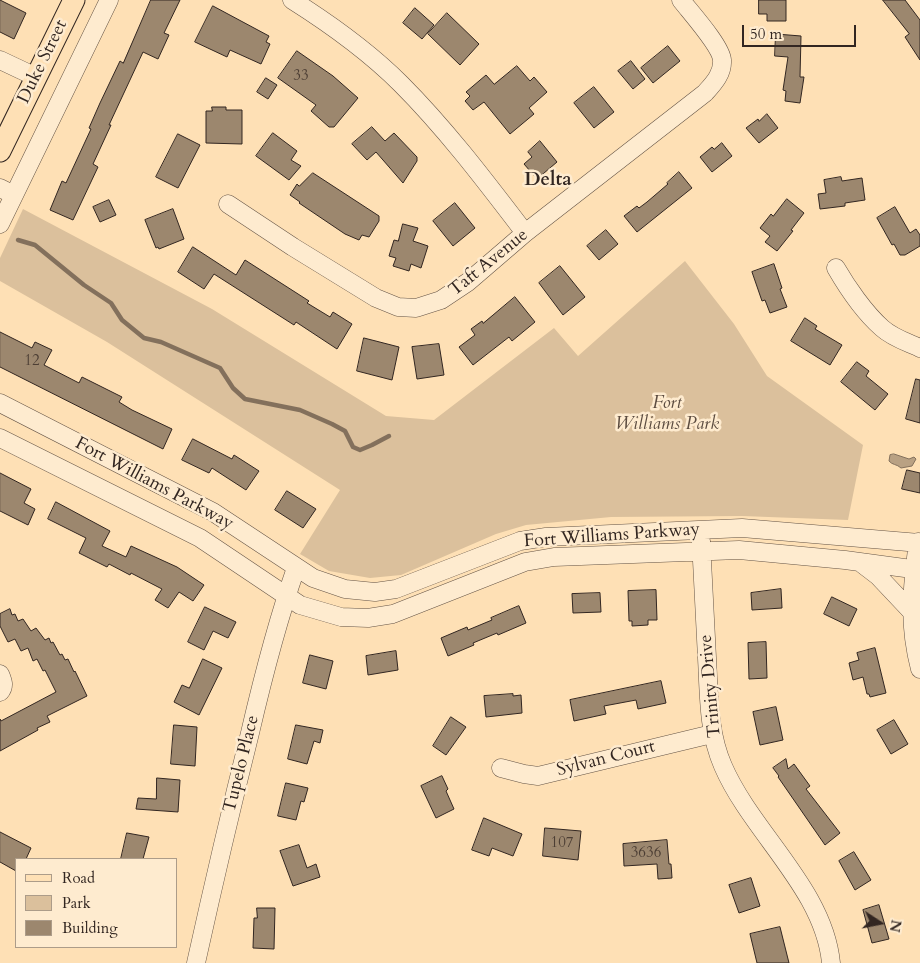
<!DOCTYPE html>
<html>
<head>
<meta charset="utf-8">
<style>
  body { margin:0 }
  #map { position:relative; width:920px; height:963px; overflow:hidden; background:#fee0b5; font-family:Cardo,serif }
  canvas { display:block }
  .legend { position:absolute; left:15px; top:858px; width:162px; height:90px; box-sizing:border-box; background:#feebcf; border:1px solid #ac9c89; margin:0; padding:6px 9px; list-style:none; font-size:15px; color:#322621 }
  .legend li { display:flex; align-items:center; gap:10px; height:25px }
  .legend b { width:25px; border:1px solid #ac9c89 }
  .north { position:absolute; left:855px; top:898px; width:50px; height:50px; -webkit-text-stroke:4px #feebcf; paint-order:stroke; rotate:101deg; font-size:14px; font-weight:700; line-height:20px; text-align:center; color:#322621 }
  .north::after { content:''; display:block; margin:auto; width:18px; height:22px; background:#322621; clip-path:polygon(50% 0,100% 100%,50% 72%,0 100%) }
  .scale { position:absolute; left:742px; top:25px; width:114px; height:22px; box-sizing:border-box; border:2px solid #322621; border-top:0; padding-left:6px; font-size:15px; line-height:18px; white-space:nowrap; color:#322621; -webkit-text-stroke:4px #feebcf; paint-order:stroke }
</style>
</head>
<body>
<div id="map">
<canvas width="920" height="963"></canvas>
<ul class="legend">
<li><b style="height:6px;background:#fee0b5"></b>Road</li>
<li><b style="height:14px;background:#dbc09c"></b>Park</li>
<li><b style="height:14px;background:#9c876e"></b>Building</li>
</ul>
<div class="north">N</div>
<div class="scale">50 m</div>
</div>
<script>
const context = document.querySelector('canvas').getContext('2d');
context.lineJoin = 'round';
function fill(path, color) { context.fillStyle = color; context.fill(path, 'evenodd'); }
function stroke(path, color, width, dash) { context.strokeStyle = color; context.lineWidth = width; context.lineCap = dash ? 'butt' : 'round'; context.setLineDash(dash || []); context.stroke(path); }
function label(font, color, halo, rows, align = 'center') {
  context.font = font + ' Cardo,serif'; context.lineWidth = 5; context.setLineDash([]); context.textBaseline = 'middle'; context.strokeStyle = halo; context.fillStyle = color; for (const [text, x, y, turn = 0] of rows) {
    context.save(); context.translate(x, y); context.rotate((+turn || 0) * Math.PI / 180); context.textAlign = isNaN(turn) ? turn : align; if (halo) context.strokeText(text, 0, 0); context.fillText(text, 0, 0); context.restore();
  }
}
fill(new Path2D(`
  M23,209L212,309L386,416L434,420L554,328L578,356L685,261L734,324L767,376L863,445L848,520L742,516L611,517L526,525L496,534L401,575L370,578L329,571L300,554L340,490L107,342L0,281V258Z`), '#dbc09c');
const water = new Path2D(`
  M894,454L909,459L914,457L916,459L912,466L901,468C897,464 892,465 889,461L890,455Z`);
fill(water, '#b9a183');
stroke(water, '#83705c', 1);
stroke(new Path2D(`
  M18,240L35,245L84,285L111,303L122,320L144,338L161,342L220,368L233,388L245,399L300,410L332,424L345,431L353,447L360,450L372,445L389,436`), '#83705c', 4.5);
const building = new Path2D(`
  M0,0L26,13L14,39L0,32Z
  M151,0H180L164,33L169,35L158,59L143,52L109,125H111L93,164L98,167L73,220L50,210L62,181L66,183L91,129L89,128L100,103L120,61L123,63Z
  M759,0H786V21H767V14H759Z
  M883,0H905L920,20V60L905,37L909,34Z
  M213,6L269,36L266,42L270,44L261,64L230,50L227,57L195,42Z
  M415,8L434,25L422,39L403,23Z
  M447,13L479,44L460,65L428,34Z
  M776,34L801,36L800,77H804L800,103L785,101L786,91L783,90L788,57L775,56Z
  M668,46L680,61L653,83L641,68Z
  M297,51L333,76L358,98L334,127H329L311,111L316,105L278,78Z
  M631,61L645,79L633,89L618,71Z
  M517,66L530,81L534,77L547,92L529,108L534,114L510,134L484,102L473,110L465,101L470,96L466,92L486,75L494,84Z
  M266,78L277,85L268,99L257,92Z
  M594,87L614,112L594,128L574,103Z
  M212,107H226V110H242V144L206,143V111H212Z
  M767,114L778,128L759,143L746,128L758,119L759,121Z
  M372,127L385,141L394,133L417,157V161L403,183L376,152L367,160L352,144Z
  M273,133L297,151L291,160L301,166L289,180L256,156Z
  M178,134L200,145L178,188L156,177Z
  M540,141L557,162L537,179L524,164L532,157L528,152Z
  M722,143L732,156L712,172L700,157L712,147L714,149Z
  M679,172L692,188L637,232L624,216L637,206L639,208L647,202L668,184L667,183Z
  M313,173L379,216V221L369,237L362,235L359,240L345,234L299,203L300,202L290,195L297,184L299,186Z
  M841,177L842,181L862,178L865,200L845,203V206L820,209L818,194L826,193L824,180Z
  M787,199L804,213L791,230L793,231L777,251L765,242L770,236L760,228L771,214L773,216Z
  M109,200L116,215L100,222L93,207Z
  M455,203L475,228L453,246L433,221Z
  M895,207L910,233L916,229L920,235V246L905,255H900L894,244L892,245L877,218Z
  M173,209L184,239L159,249L158,247L156,248L145,220Z
  M403,224L418,228L413,241L428,246L421,268L411,264L409,271L393,266L396,258L389,256L394,240L398,241Z
  M606,230L618,244L599,260L587,246Z
  M193,247L236,275L245,260L309,301L307,303L330,317L333,312L352,324L337,349L296,322L294,325L214,274L204,289L178,272Z
  M774,264L782,288L780,289L787,307L770,313L765,300L762,301L752,272Z
  M560,266L585,297L563,315L539,283Z
  M515,297L535,322L512,341L509,337L473,365L459,347L475,335L471,329L482,321L483,323Z
  M805,318L817,326L815,329L842,345L830,365L791,341Z
  M0,332L32,348L35,342L52,350L44,365L79,383L82,377L122,397L119,402L132,410L172,429L163,449L0,367Z
  M364,338L399,347L392,380L357,371Z
  M439,344L444,375L417,379L412,347Z
  M857,362L869,371L866,376L888,394L875,410L841,382Z
  M916,379L920,380V423L906,419Z
  M193,439L232,459L234,455L259,471L246,490L212,468L209,473L182,460Z
  M907,470L920,473V493L902,489Z
  M0,473L31,489L24,503L35,509L28,525L0,511Z
  M287,491L316,509L303,528L275,510Z
  M56,502L110,531L102,546L126,557L131,546L177,567L204,585L193,601L179,592L168,608L155,600L162,589L131,573L130,575L109,564L107,567L79,553L86,538L48,519Z
  M781,589L782,608L752,610L751,593Z
  M656,590L657,620H648V625L632,626V621H629L628,591Z
  M600,593L601,612L573,613L572,594Z
  M832,597L857,609L849,626L824,614Z
  M519,606L526,623L498,635L497,633L473,643L474,645L448,656L441,638L467,627L468,630L492,620L491,618Z
  M205,607L236,622L228,638L213,631L204,650L188,642Z
  M10,609L12,615L15,614L18,621L23,619L31,631L36,628L45,640L49,638L51,643L53,642L60,655L62,654L65,660L68,659L74,672L75,671L87,696L47,716L50,722L37,728L38,730L0,751V719L1,721L56,692L45,670L43,671L37,659L33,661L28,648L21,651L15,639L8,642L0,626V614Z
  M766,642L767,678L749,679L748,643Z
  M875,648L886,693L870,697L869,694H867L863,677L853,680L849,663L859,660L857,653Z
  M396,651L398,670L368,675L366,656Z
  M310,655L333,661L326,689L303,683Z
  M203,659L222,668L199,715L174,702L182,685L189,688Z
  M661,681L666,703L638,709L636,700L604,706L606,714L574,721L570,700Z
  M513,694V696L521,695L522,713L486,717L484,696Z
  M776,707L783,740L760,745L753,712Z
  M451,717L466,727L446,755L433,746Z
  M894,720L908,744L891,754L877,730Z
  M174,725L197,727L195,766L171,764Z
  M296,725L323,730L320,743L314,741L307,764L288,759Z
  M786,759L788,769L794,764L810,786L806,789L840,833L825,845L778,777L779,776L773,768Z
  M442,776L448,789L446,791L454,809L436,818L421,786Z
  M157,778L180,780L178,812L136,809L138,798L156,799Z
  M286,783L308,788L304,802L301,801L296,820L278,816Z
  M484,818L522,834L513,856L492,848L489,856L472,850Z
  M545,828L581,831L578,860L543,856Z
  M0,832L31,848L26,859H16V871L0,862Z
  M127,833L149,837L143,859H121Z
  M667,840L669,864H671L672,878L658,879L657,864L624,866L623,844Z
  M299,845L307,868L316,864L320,877L293,886L280,851Z
  M854,852L871,880L855,890L839,861Z
  M751,878L760,906L739,913L729,885Z
  M879,905L889,939L872,943L863,910Z
  M257,908H275L274,949L253,948L254,918H257Z
  M780,927L789,963H757L750,934Z`);
fill(building, '#9c876e');
stroke(building, '#322621', 1);
const minor = new Path2D(`
  M292,0C330,24 369,52 401,84C446,129 486,182 525,233
  M0,60L36,77
  M0,188L14,195
  M228,204L293,247L376,298L398,307L416,308L441,300L468,282L525,233L705,93C713,84 723,74 722,60C721,46 691,13 681,0
  M0,224L109,0
  M836,268C847,287 865,313 882,328C893,338 907,342 920,348
  M0,403L213,512L313,578L345,589L375,592L396,589L520,541L546,537L742,528L920,543
  M0,438L200,538L300,605L341,617L368,618L393,614L525,562L554,557L739,550L845,560L920,570
  M701,541C703,580 705,619 707,658C709,694 708,732 723,766C752,833 824,889 831,963
  M918,542C912,587 908,624 920,669
  M861,563L878,576L911,611
  M0,674C3,681 5,686 0,692
  M501,768L524,774L538,776L712,734
  M196,963C213,886 231,809 250,733C263,677 277,622 296,568`);
const major = new Path2D(`
  M0,151L74,0`);
stroke(minor, '#655446', 19);
stroke(major, '#322621', 23);
stroke(minor, '#feebcf', 18);
stroke(major, '#fee0b5', 21);
label('15px', '#4c3e34', null, [
  ["33",301,77],
  ["12",32,362],
  ["107",562,844],
  ["3636",646,854]
]);
label('18px', '#322621', '#feebcf', [
  ["Duke Street",43,62,-64],
  ["Taft Avenue",489,263,-39],
  ["Fort Williams Parkway",154,484,28],
  ["Fort Williams Parkway",612,536,-4],
  ["Trinity Drive",711,686,-95],
  ["Sylvan Court",606,759,-14],
  ["Tupelo Place",242,764,-76]
]);
label('italic 18px', '#5c4c40', '#feebcf', [
  ["Fort",667,404],
  ["Williams Park",667,425]
]);
label('bold 19px', '#322621', '#feebcf', [
  ["Delta",548,181]
]);
</script>
</body>
</html>
